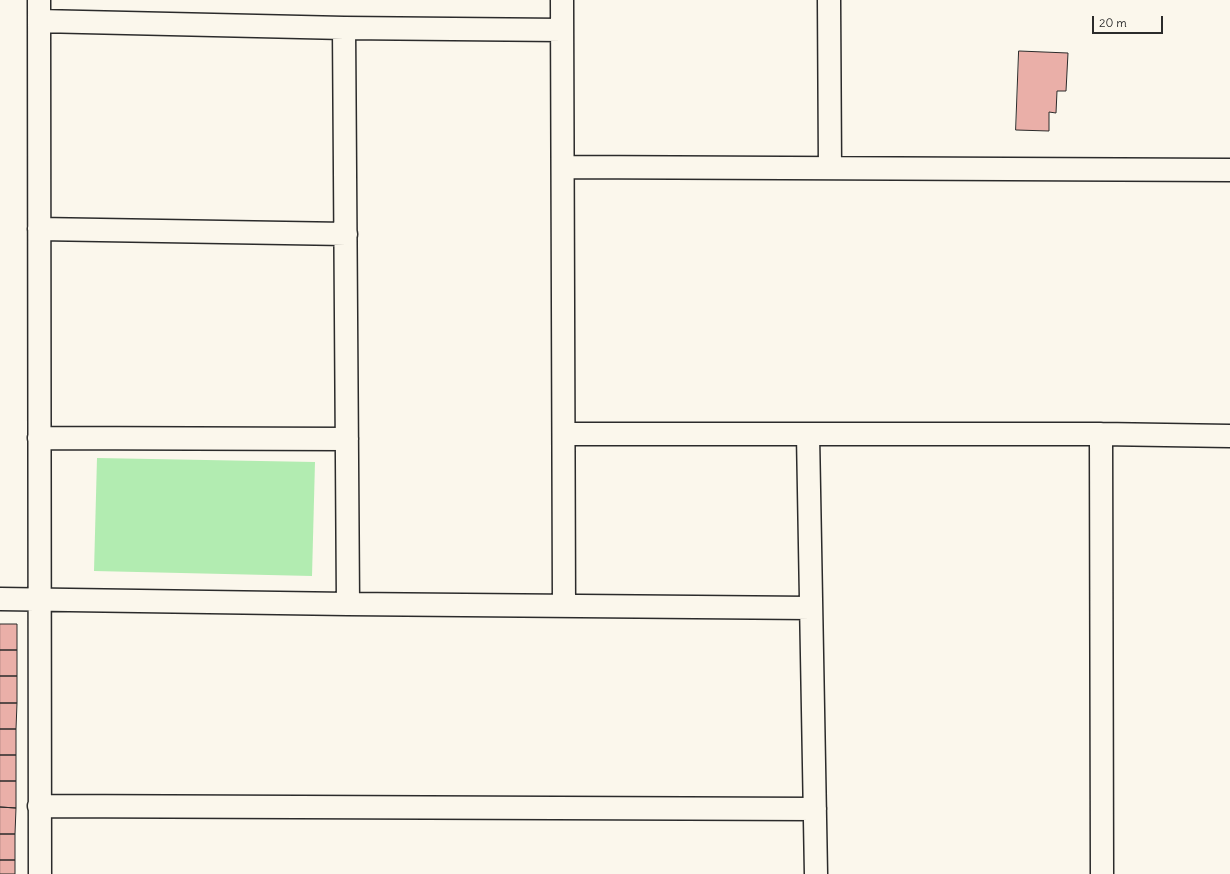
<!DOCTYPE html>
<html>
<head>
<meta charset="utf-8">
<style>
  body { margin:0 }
  #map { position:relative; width:1230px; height:874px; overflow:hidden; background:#fbf7ec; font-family:Delius,sans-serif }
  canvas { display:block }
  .scale { position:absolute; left:1092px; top:16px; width:71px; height:18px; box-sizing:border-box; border:2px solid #2b2b2b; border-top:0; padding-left:5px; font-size:12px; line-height:14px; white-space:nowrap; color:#2b2b2b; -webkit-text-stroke:3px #fbf7ec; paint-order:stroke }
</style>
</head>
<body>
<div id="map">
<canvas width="1230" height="874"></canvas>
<div class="scale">20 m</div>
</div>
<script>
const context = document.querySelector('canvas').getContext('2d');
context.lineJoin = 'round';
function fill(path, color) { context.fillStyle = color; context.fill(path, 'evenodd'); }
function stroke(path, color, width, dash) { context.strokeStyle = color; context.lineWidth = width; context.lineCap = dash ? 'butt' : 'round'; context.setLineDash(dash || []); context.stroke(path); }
fill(new Path2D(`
  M97,458L315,462L312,576L94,571Z`), '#b2ecb1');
const building = new Path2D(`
  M1019,51L1068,53L1066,91H1057L1056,113L1049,112V131L1016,130Z
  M0,624H17V650H0Z
  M0,650H17V676H0Z
  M0,676H17V703H0Z
  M0,703H17L16,729H0Z
  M0,729H16V755H0Z
  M0,755H16V781H0Z
  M0,781H16V808L0,807Z
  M0,807L16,808L15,834H0Z
  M0,834H15V860H0Z
  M0,860H15V874H0Z`);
fill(building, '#eaafa8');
stroke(building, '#2b2b2b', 1);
const minor = new Path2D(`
  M39,0L40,874
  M562,0L564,605
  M829,0L830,168
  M39,21L344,28L562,30
  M344,28L348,604
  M563,167L1230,170
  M39,229L346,234
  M564,434H1101L1230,436
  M1101,434L1102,874
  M808,435L816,874
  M39,438L347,439
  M0,599L348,604L811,608
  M39,806L815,809`);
stroke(minor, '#2b2b2b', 25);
stroke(minor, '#fbf7ec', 22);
</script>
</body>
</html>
